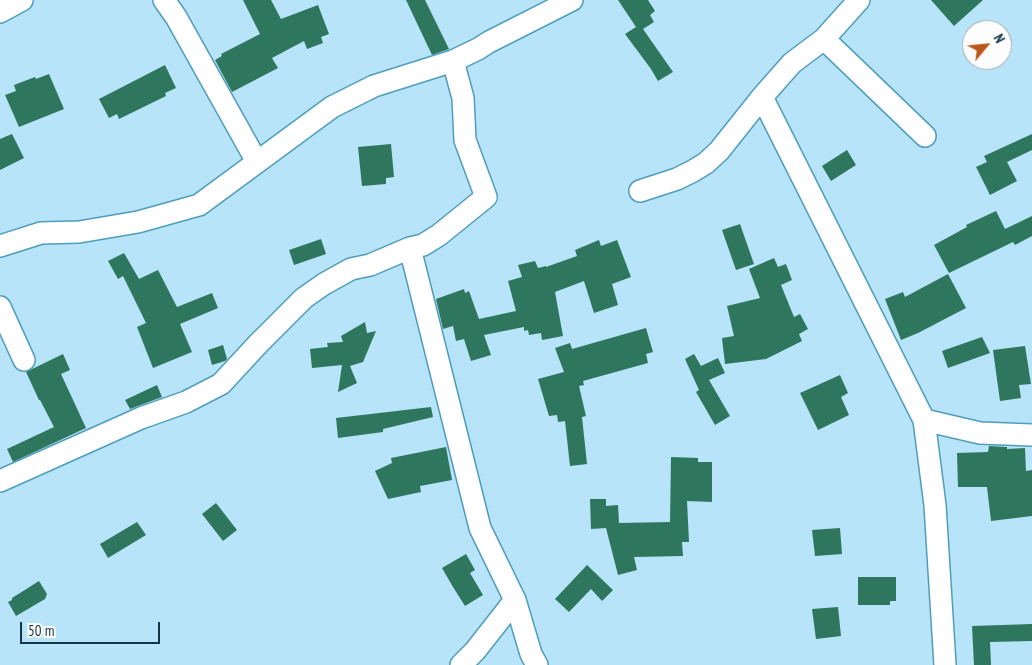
<!DOCTYPE html>
<html>
<head>
<meta charset="utf-8">
<style>
  body { margin:0 }
  #map { position:relative; width:1032px; height:665px; overflow:hidden; background:#b7e4f8; font-family:"PT Sans Narrow",sans-serif }
  canvas { display:block }
  .north { position:absolute; left:962px; top:20px; width:50px; height:50px; box-sizing:border-box; background:#fdfdfd; border:1px solid #a0adb2; border-radius:50%; rotate:62deg; font-size:14px; font-weight:700; line-height:20px; text-align:center; color:#143542 }
  .north::after { content:''; display:block; margin:auto; width:18px; height:22px; background:#ba581c; clip-path:polygon(50% 0,100% 100%,50% 72%,0 100%) }
  .scale { position:absolute; left:20px; top:622px; width:140px; height:22px; box-sizing:border-box; border:2px solid #143542; border-top:0; padding-left:6px; font-size:15px; line-height:18px; white-space:nowrap; color:#143542; -webkit-text-stroke:4px #fdfdfd; paint-order:stroke }
</style>
</head>
<body>
<div id="map">
<canvas width="1032" height="665"></canvas>
<div class="north">N</div>
<div class="scale">50 m</div>
</div>
<script>
const context = document.querySelector('canvas').getContext('2d');
context.lineJoin = 'round';
function fill(path, color) { context.fillStyle = color; context.fill(path, 'evenodd'); }
function stroke(path, color, width, dash) { context.strokeStyle = color; context.lineWidth = width; context.lineCap = dash ? 'butt' : 'round'; context.setLineDash(dash || []); context.stroke(path); }
fill(new Path2D(`
  M243,0H271L281,19L318,5L329,34L321,37L323,43L307,49L304,41L272,58L278,68L232,92L215,60L222,56L221,54L260,34Z
  M406,0H425L449,49L432,55Z
  M618,0H648L655,11L650,15L654,22L643,29L673,72L658,81L651,69L625,34L636,27Z
  M931,0H983L954,26Z
  M165,65L176,88L165,93L166,96L119,119L117,114L109,118L99,99Z
  M49,74L64,109L19,127L5,95L16,91L14,85L35,77L36,79Z
  M12,134L24,158L0,170V139Z
  M1032,134V150L1007,162L1017,181L990,195L976,167L987,162L984,156Z
  M391,144L394,177L386,178V184L362,186L358,147Z
  M847,150L856,165L831,181L822,166Z
  M996,211L1005,229L1032,216V236L1015,245L1013,242L949,273L934,245L967,227L966,225Z
  M740,224L754,264L736,270L722,230Z
  M321,239L326,254L294,265L289,250Z
  M599,240L601,246L617,240L631,277L612,284L618,305L594,313L584,281L555,292L563,336L542,340L541,333L529,335L528,330L524,331V327L484,335L491,355L471,361L464,339L456,341L453,326L443,329L436,299L464,289L465,293L469,291L479,319L516,311L508,281L522,277L518,265L535,261L538,268L546,266V267L577,256L575,250Z
  M124,253L139,279L158,270L177,307L212,293L218,308L180,324L192,352L153,368L137,327L146,323L123,276L118,279L108,261Z
  M774,258L778,267L786,264L792,280L781,285L794,317L800,314L808,329L799,334L802,341L766,359L725,364L722,338L734,336L727,306L760,298L749,269Z
  M948,274L966,308L918,333L901,340L885,299L903,292L905,297Z
  M365,322L367,333L376,331L363,362L350,366L357,383L338,392L342,365L312,368L310,349L328,347L327,343L343,342L341,336Z
  M646,328L653,352L646,354L648,363L583,381L584,385L579,386L586,416L582,417L587,464L570,466L565,421L558,422L557,415L549,416L538,379L564,372L555,348L570,343L572,349Z
  M982,337L990,353L948,368L942,351Z
  M223,345L227,359L225,361L212,365L208,350Z
  M1025,346L1031,384L1019,385L1021,398L1000,401L993,350Z
  M63,354L70,370L61,374L86,428L13,462L7,449L54,427L40,400H39L26,372Z
  M694,354L701,366L718,358L725,373L709,380L730,416L715,425L696,392L699,390L685,359Z
  M840,375L848,393L841,397L849,415L818,430L800,393Z
  M157,385L162,397L130,409L125,400Z
  M431,407L433,417L383,429V432L338,438L336,418Z
  M989,446L1007,447V449L1025,448L1026,471L1032,470V516L991,521L987,487H958L957,453L988,452Z
  M446,447L452,480L420,486L421,492L388,499L375,471L392,463L391,458Z
  M671,457L698,458V462H712V502L687,501L689,542H682L683,556L634,557L637,570L618,575L606,528L591,529L590,499H606V506L618,505L619,523L670,522Z
  M216,503L237,530L223,541L202,514Z
  M137,522L146,535L108,558L100,544Z
  M840,528L842,554L815,556L812,530Z
  M466,554L475,570L470,573L483,595L465,606L453,587L442,568Z
  M587,565L613,590L602,601L591,589L569,612L555,599Z
  M858,577H896V601H890V605H858Z
  M39,581L47,594L45,599L16,616L8,602L12,600V598Z
  M838,607L841,636L816,639L812,609Z
  M1032,624V641L990,642L991,665H974L972,626Z`), '#2e765d');
const minor = new Path2D(`
  M164,0L176,17L257,162
  M0,12L22,0
  M824,39L925,136
  M762,97L924,420L935,505L945,665
  M640,191L677,179L693,171L706,163L719,151L762,97L792,63L824,39L859,0
  M0,246L41,233L79,232L138,222L199,205L332,107L374,86L453,61
  M0,307L24,360
  M924,420L980,433L1032,435
  M0,481L141,418L186,402L221,384L258,344L304,298L324,284L351,269L370,265L410,248
  M461,665L475,651L515,600
  M537,665L531,654L515,600L480,528L410,248L423,245L439,235L486,197L465,140L463,98L453,61L478,49L489,42L572,0`);
stroke(minor, '#4f9dbd', 24);
stroke(minor, '#fff', 21);
</script>
</body>
</html>
